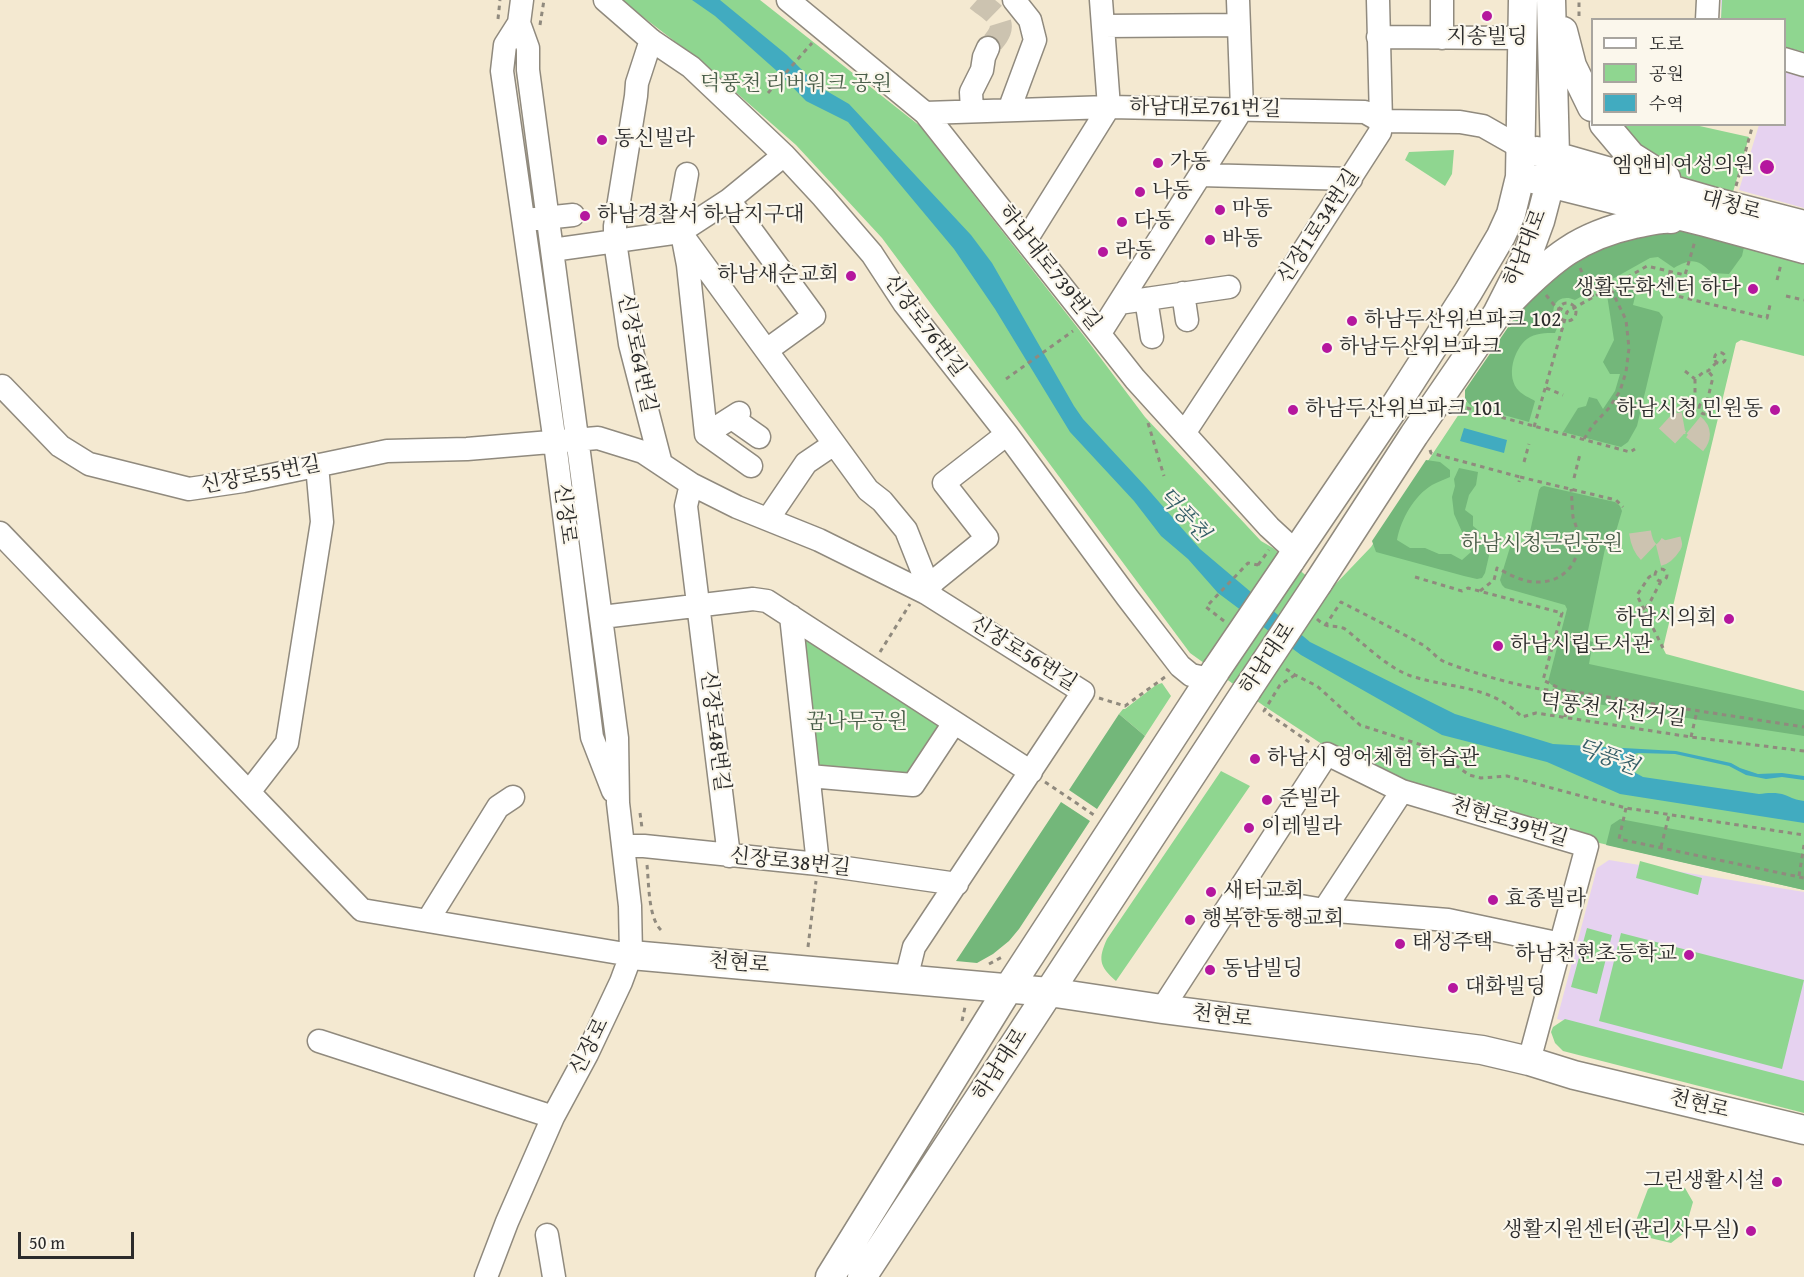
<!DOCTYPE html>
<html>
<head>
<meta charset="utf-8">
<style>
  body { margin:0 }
  #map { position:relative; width:1804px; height:1277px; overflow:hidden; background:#f4e9d1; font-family:"Gentium Book Plus","Noto Serif KR",serif }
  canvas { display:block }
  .legend { position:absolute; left:1591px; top:18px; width:195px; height:108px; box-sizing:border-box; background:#fbf7ec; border:2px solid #a8a59f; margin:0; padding:8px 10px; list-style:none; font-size:18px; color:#2b2b2b }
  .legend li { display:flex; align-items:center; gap:12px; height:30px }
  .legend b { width:30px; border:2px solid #a8a59f }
  .scale { position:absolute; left:18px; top:1232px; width:116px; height:27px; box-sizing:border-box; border:3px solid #2b2b2b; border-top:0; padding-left:8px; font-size:18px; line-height:21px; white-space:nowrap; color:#2b2b2b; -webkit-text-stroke:4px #fbf7ec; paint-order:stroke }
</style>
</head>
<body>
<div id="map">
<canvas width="1804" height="1277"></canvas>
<ul class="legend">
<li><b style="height:8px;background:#fff"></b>도로</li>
<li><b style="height:16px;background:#8fd690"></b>공원</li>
<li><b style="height:16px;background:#41abc0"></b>수역</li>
</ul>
<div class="scale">50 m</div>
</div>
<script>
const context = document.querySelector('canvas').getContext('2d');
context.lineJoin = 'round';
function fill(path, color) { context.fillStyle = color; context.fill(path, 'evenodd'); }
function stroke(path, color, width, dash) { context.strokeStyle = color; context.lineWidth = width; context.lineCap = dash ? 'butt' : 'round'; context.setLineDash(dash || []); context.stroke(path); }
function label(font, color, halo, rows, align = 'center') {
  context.font = font + ' "Gentium Book Plus","Noto Serif KR",serif'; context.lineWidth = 4.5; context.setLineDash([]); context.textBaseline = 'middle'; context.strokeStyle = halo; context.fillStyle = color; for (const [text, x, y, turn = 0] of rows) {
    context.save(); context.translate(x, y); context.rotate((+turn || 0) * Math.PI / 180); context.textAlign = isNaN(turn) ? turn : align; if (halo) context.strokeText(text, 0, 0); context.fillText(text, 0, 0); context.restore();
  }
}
fill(new Path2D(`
  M1721,0H1804V208L1739,190L1759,125L1784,124V20H1721Z
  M1609,860L1804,892V1084L1557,1019L1597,868Z`), '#e6d2f0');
fill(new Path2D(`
  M621,0H760L920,126L1084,336L1145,417L1261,541L1273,548L1327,593L1371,547L1463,408L1535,282L1668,224L1804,260V356L1741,340L1736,343L1663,648L1666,654L1804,691V890L1582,839L1401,785L1331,750L1264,706L1190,653L882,238L796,145L699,60Z
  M1722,0H1804V52L1785,47L1784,20L1721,19Z
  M1611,125H1695L1749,137L1733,192L1687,179L1652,163Z
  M1454,150L1452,174L1445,186L1405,160L1409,152Z
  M805,633L936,719L938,731L912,771L901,776L819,767L811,758L795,639Z
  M1162,683L1171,696L1145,736L1119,714L1123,709H1125L1156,685Z
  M1221,771L1250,786L1116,981C1099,966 1098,959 1107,939Z
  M1640,861L1702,878L1698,895L1636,878Z
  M1587,928L1612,935L1597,994L1571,987Z
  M1621,933L1804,980L1782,1069L1599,1021Z
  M1565,1019L1804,1081V1113L1563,1051L1555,1043L1551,1032L1553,1027Z
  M1658,1182L1685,1188L1693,1202L1684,1233L1671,1243L1642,1236L1634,1226L1648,1189Z`), '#8fd690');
fill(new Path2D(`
  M1670,228L1744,247L1742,256L1729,274L1712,273C1697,259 1692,258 1674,268L1658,257L1650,258L1575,300C1558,292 1546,309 1559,323L1555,333C1546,333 1535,333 1527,339C1514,349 1505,377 1519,391C1523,395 1530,398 1535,401L1529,422L1471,406L1465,399V390L1537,285L1603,243Z
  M1640,276L1633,305L1659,312L1663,317L1637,426L1628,442L1621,447L1563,432L1578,408L1586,406L1589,397L1597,399L1603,409L1615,391L1620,374H1610L1603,362L1614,340L1607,295Z
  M1426,460L1440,462L1450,470V477C1444,480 1437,482 1432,485C1414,496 1401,519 1397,540L1410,548H1425L1439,554H1451L1462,560L1471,552L1454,514L1452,497L1455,486L1454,479L1459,468L1478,472L1476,485L1469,495L1465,510L1473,516V526L1479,531V540L1491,547L1485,573L1482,578L1477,579L1464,576L1376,552L1372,541Z
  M1544,486L1615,502L1620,506L1622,511L1612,545L1606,544L1586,640L1593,642L1589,664L1804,710V736L1571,700L1548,682L1567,609L1565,605L1505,588L1502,585L1500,580L1511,544L1527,546L1539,490L1541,487Z
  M1119,714L1145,736L1097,809L1069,790Z
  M1061,802L1090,821L1019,929L1009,941L993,954L977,963L956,961Z
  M1620,819L1804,854V890L1606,845L1611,825Z`), '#73b77a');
fill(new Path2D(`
  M692,0H720L787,55L818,86L849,104L971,235L992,263L1074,406L1083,419L1146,487L1200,549L1310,642L1455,714L1553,744L1676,751L1731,763L1740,768L1758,774L1782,773L1804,776V780L1782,777L1766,779L1746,775L1729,766L1675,754L1638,753L1631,755L1630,760L1634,767V772L1643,777L1759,794C1767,793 1777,792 1785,795C1792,798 1796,800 1804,801V823L1620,794L1547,762L1442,735L1301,655L1218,593L1188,559L1161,536L1134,501L1070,432L995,309L954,249L848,122L806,101L778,72L715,16Z
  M1464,428L1507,440L1504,453L1460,441Z`), '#41abc0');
stroke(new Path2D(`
  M977,0C986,8 1005,17 1000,31C998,37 992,43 988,48
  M1667,436L1678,424L1689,422C1703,430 1701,439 1690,449
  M1640,532C1643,553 1657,566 1671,544L1669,536`), '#ccc3b0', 22, [22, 11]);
const minor = new Path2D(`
  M522,0L519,23L505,45L502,71L555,443L592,737L613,791
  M605,0L651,40L691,67L784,155L823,197L872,254L904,303L1007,434L1127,597L1180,666L1191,675L1209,679
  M788,0L925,113L1135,379L1269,527L1295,551
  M1707,20L1708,0
  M1103,26L1238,25
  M1378,37L1522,38
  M1442,38V0
  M651,40L637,83L636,96L615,226V241L630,344L661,464
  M1784,59L1804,65
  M1009,110L1035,40L1030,20L1014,0
  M972,111L971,92L982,70L984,57L988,48
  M925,113L1109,107L1365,112L1381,121L1460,122L1483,126L1520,147
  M687,174L679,218L688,265L706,434L751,466
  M1200,175L1351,179
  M729,200L814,316L767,350
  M535,219L573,215
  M680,232L729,200L784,155
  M1026,240L1109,107L1101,0
  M552,250L680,232L868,490L882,501L906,530L929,588L926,593
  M1183,293L1187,320
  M1146,299L1152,337
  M1119,303L1229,287
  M1100,333L1242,109L1238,0
  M0,388L2,386L60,446L89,464L189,489L243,481L387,451L467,449L598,438L643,452L691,484L737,507L819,540L926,593L1083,692L914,947L906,979
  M732,418L759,437
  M1185,432L1277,292L1380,132L1381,121L1378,0
  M706,434L739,413
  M691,484L686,506L729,856
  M768,519L806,463L834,444
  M0,533L362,910L631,955
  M929,588L934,581L987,538L944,483L1007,434
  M791,616L818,864
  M602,617L753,599L767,601L1031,772
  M809,776L913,785L954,723
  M249,792L287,743L322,522L317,465
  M624,846H644L818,864L957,884
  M1236,895L1324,910L1448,920L1561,944
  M1324,910L1402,791
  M428,920L498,807L513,797
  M1162,1009L1327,754L1402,791L1587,846L1529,1061
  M319,1041L553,1117
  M547,1235L554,1277
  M486,1277L507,1222L553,1117L587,1054L621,982L631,955L630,906L618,803L617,738L528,70V48L519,23`);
const major = new Path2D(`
  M1563,31L1572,66L1592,107
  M1604,124L1631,156L1666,178
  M1537,151L1711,201L1804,225
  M1533,179L1705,222L1804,249
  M1513,298C1552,259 1579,236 1634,224C1646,222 1659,218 1671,219
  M1290,561L1393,409L1468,292L1501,236L1511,214L1520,177L1523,0
  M1318,583L1414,435L1497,314L1529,251L1540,221L1550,183L1555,155L1551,0
  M631,955L1049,992L1162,1009L1482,1050L1529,1061L1574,1075L1804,1130
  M830,1277L1008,989L1216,670
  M862,1277L1247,690`);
stroke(minor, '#908a7e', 25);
stroke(major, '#908a7e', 31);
stroke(new Path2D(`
  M1579,16V0
  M498,19L500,0
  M540,25L544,0
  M768,93L812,43
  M1736,186L1753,124
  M1580,268L1593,297
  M1670,272L1665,293L1767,318L1770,305
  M1777,280L1781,264
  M1546,295L1555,306L1567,312
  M1786,296L1804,300
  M1558 312a9 9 0 1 1 18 0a9 9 0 1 1-18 0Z
  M1714.5 358a5.5 5.5 0 1 1 11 0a5.5 5.5 0 1 1-11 0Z
  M1685,371L1695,379L1705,371H1708L1717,362
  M1006,379L1073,331
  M1695,379V401L1700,405
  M1546,388L1563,395
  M1707,402L1713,377L1708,371
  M1699 408a6 6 0 1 1 12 0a6 6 0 1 1-12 0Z
  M1458,410L1467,408L1630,452L1635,449
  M1148,423L1164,476
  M1534,427L1567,312L1647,266L1685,275L1695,241
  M1584,439L1593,425L1609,408L1620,391L1626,372L1629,348L1626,320L1610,287
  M1430,450L1431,453L1520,477L1519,482
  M1524,462L1529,444
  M1520,477L1616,500L1623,507
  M1574,478L1580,454
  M1258,565L1269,550
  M1655 575a6 6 0 1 1 12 0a6 6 0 1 1-12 0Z
  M1415,577L1462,591L1468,588L1562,613L1543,680L1561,689
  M1661,581L1649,604L1644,610L1663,648
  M1480,591L1494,580L1497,568C1508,574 1523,582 1536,582C1562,583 1579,565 1579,539C1579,532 1575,524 1573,517C1572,508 1572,498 1571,489
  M1644,610L1637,595L1649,577L1655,574
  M1317,619C1329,630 1330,624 1343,628C1348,630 1353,636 1357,639C1373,652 1391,669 1411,676C1451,689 1489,684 1522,717L1536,713L1691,737L1804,751
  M1224,621L1206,607L1248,563L1258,565L1261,569
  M1325,626L1341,602C1368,616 1396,630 1423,645C1431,650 1437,659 1445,662C1466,671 1542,694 1562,690L1804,727
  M880,652L910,604
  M1286,669L1295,675L1317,686L1360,725L1434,749L1469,775L1481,778L1507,776L1626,808L1804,835
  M1295,675L1280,685L1264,711L1312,744
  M1099,698L1125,706L1165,677
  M1565,717L1570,691
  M1691,737L1697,711
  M1045,782L1097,817
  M1626,808L1619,839L1804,878
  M640,813L642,828
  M1661,847L1669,815
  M647,865C649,883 648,919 662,931
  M1799,876L1804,845
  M808,947L816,881
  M989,964L1002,957
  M962,1021L965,1007`), '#908a7e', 3, [4.5, 4.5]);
stroke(minor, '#fff', 22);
stroke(major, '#fff', 28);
const majorBridge = new Path2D(`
  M1216,670L1290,561
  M1247,690L1318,583`);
stroke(majorBridge, '#908a7e', 31, []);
stroke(majorBridge, '#fff', 28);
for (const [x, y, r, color] of [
  [1487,16,6,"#b5179e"],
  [602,140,6,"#b5179e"],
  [1158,163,6,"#b5179e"],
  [1767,167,8,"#b5179e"],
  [1140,192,6,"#b5179e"],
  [1220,210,6,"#b5179e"],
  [585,216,6,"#b5179e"],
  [1122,222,6,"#b5179e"],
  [1210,240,6,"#b5179e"],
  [1103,252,6,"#b5179e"],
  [851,276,6,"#b5179e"],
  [1753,289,6,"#b5179e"],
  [1352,321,6,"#b5179e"],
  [1327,348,6,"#b5179e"],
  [1293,410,6,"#b5179e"],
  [1775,410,6,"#b5179e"],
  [1729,619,6,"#b5179e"],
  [1498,646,6,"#b5179e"],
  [1255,759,6,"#b5179e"],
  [1267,800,6,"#b5179e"],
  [1249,828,6,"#b5179e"],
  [1211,892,6,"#b5179e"],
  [1493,900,6,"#b5179e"],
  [1190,920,6,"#b5179e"],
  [1400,944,6,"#b5179e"],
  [1689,955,6,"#b5179e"],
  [1210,970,6,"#b5179e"],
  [1453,988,6,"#b5179e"],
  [1777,1182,6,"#b5179e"],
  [1751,1231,6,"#b5179e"]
]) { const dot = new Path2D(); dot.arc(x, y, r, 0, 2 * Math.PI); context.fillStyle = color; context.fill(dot); stroke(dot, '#fbf7ec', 2); }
label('21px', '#2b2b2b', '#fbf7ec', [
  ["지송빌딩",1487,38,"center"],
  ["동신빌라",614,140],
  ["가동",1170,163],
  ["엠앤비여성의원",1754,167,"right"],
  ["나동",1152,192],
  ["마동",1232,210],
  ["하남경찰서 하남지구대",597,216],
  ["다동",1134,222],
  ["바동",1222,240],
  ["라동",1115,252],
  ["하남새순교회",839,276,"right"],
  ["생활문화센터 하다",1741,289,"right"],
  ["하남두산위브파크 102",1364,321],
  ["하남두산위브파크",1339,348],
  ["하남두산위브파크 101",1305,410],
  ["하남시청 민원동",1763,410,"right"],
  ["하남시의회",1717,619,"right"],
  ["하남시립도서관",1510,646],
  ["하남시 영어체험 학습관",1267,759],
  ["준빌라",1279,800],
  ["이레빌라",1261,828],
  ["새터교회",1223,892],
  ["효종빌라",1505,900],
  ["행복한동행교회",1202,920],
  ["태성주택",1412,944],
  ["하남천현초등학교",1677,955,"right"],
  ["동남빌딩",1222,970],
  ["대화빌딩",1465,988],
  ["그린생활시설",1765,1182,"right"],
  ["생활지원센터(관리사무실)",1739,1231,"right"]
], 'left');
label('21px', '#495e49', '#fbf7ec', [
  ["덕풍천 리버워크 공원",796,85],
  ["하남시청근린공원",1542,545],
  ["꿈나무공원",857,723]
]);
label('21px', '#2b2b2b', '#fbf7ec', [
  ["하남대로761번길",1205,109,1],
  ["대청로",1731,206,16],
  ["신장1로34번길",1319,227,-57],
  ["하남대로",1526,248,-68],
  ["하남대로739번길",1049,268,52],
  ["신장로76번길",924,326,53],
  ["신장로64번길",636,353,78],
  ["신장로55번길",261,476,-11],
  ["신장로",564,514,83],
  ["신장로56번길",1023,654,32],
  ["하남대로",1268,659,-56],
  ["덕풍천 자전거길",1613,711,7],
  ["신장로48번길",714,731,83],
  ["천현로39번길",1509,823,17],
  ["신장로38번길",790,863,6],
  ["천현로",739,964,5],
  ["천현로",1222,1017,7],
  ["신장로",590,1047,-63],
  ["하남대로",1001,1065,-57],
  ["천현로",1699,1105,14]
]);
label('italic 22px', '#345e67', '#fbf7ec', [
  ["덕풍천",1183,515,47],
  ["덕풍천",1607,758,21]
]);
</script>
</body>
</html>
